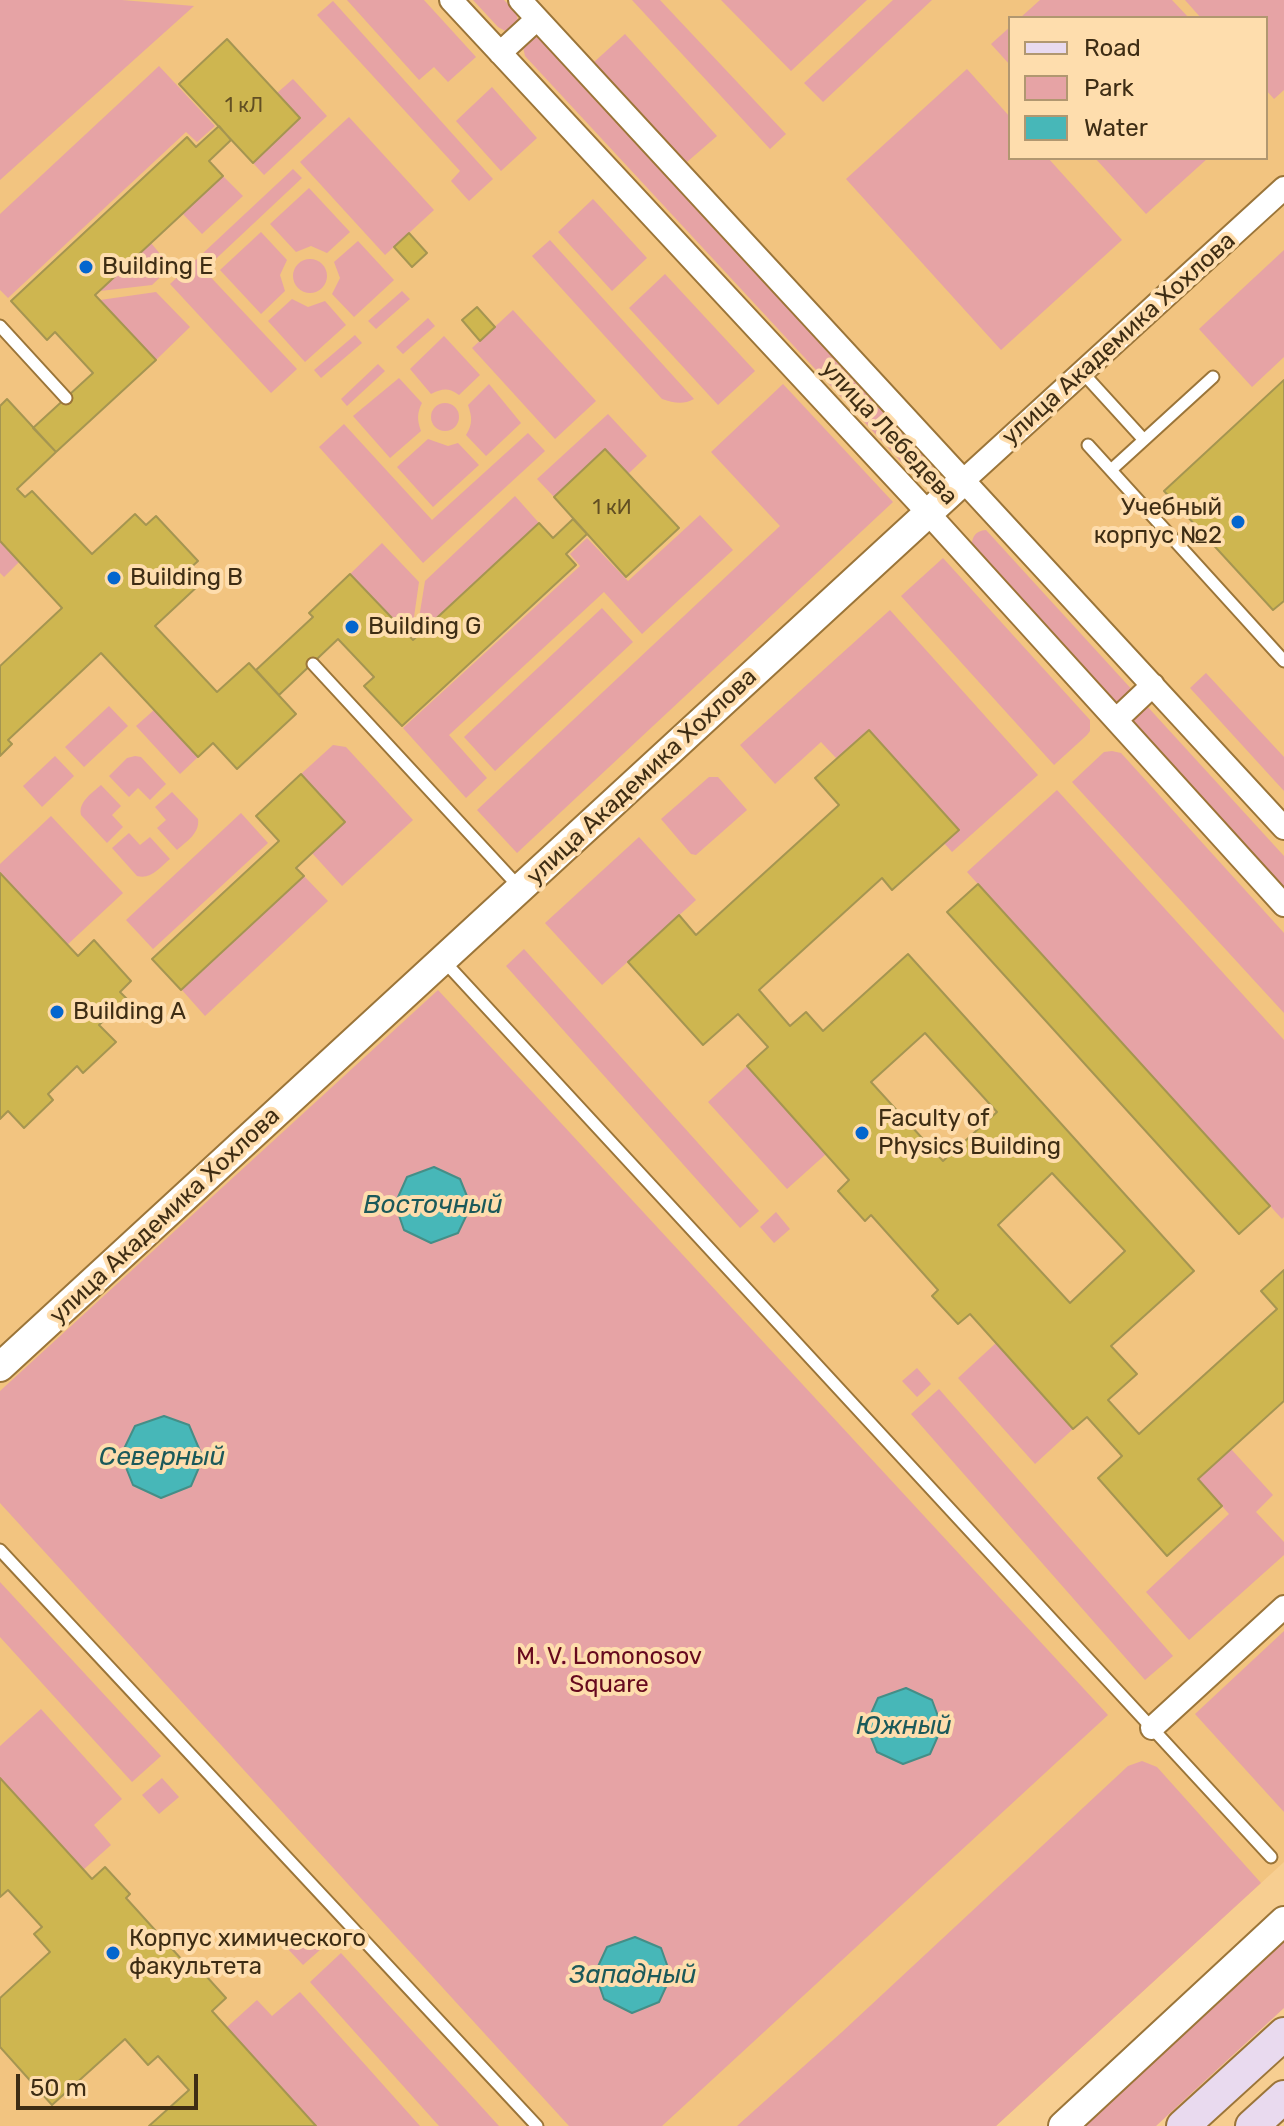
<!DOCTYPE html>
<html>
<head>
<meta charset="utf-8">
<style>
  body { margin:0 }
  #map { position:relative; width:1284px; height:2126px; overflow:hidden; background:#f7ce91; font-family:Rubik,sans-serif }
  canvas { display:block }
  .legend { position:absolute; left:1008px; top:16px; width:260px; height:144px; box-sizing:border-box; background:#feddad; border:2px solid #b19770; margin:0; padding:10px 14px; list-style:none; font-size:24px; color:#3e2d14 }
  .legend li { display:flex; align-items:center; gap:16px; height:40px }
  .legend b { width:40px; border:2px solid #b19770 }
  .scale { position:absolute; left:16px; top:2074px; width:182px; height:36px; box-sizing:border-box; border:4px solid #3e2d14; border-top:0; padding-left:10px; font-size:24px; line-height:28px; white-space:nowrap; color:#3e2d14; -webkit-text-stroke:6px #feddad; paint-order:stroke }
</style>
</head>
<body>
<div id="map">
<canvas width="1284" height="2126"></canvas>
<ul class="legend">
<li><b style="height:10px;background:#e9daef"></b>Road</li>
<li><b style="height:22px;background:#e6a3a5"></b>Park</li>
<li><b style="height:22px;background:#47b7b8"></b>Water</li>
</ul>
<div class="scale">50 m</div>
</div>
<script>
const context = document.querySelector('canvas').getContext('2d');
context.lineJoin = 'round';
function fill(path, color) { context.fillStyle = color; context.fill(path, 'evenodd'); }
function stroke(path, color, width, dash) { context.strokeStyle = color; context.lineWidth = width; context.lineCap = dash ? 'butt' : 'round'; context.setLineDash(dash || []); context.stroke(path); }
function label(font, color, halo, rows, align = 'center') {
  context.font = font + ' Rubik,sans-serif'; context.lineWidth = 8; context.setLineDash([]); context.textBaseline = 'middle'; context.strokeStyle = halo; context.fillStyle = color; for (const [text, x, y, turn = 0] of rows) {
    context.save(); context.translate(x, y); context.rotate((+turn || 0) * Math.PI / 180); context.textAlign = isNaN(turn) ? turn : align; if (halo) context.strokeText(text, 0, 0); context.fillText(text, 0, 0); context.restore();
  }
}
fill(new Path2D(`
  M0,0H1284V1862L996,2126H0ZM1010,18H1266V158H1010Z`), '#f2c480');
fill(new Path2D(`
  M0,0H122L194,6L0,180Z
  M347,0H424L476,57L448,82L434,67L419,80Z
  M473,0H504L516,12L518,21L514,28L507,32L498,27Z
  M632,0H660L786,134L770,149Z
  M721,0H867L791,71Z
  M893,0H932L823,102L804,83Z
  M1040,0H1172L1189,18H1020Z
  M1185,0H1284V90L1274,99L1266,90V18H1201Z
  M333,1L493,179L469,201L451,181L460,171L317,15Z
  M1010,27V65L991,44Z
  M625,34L717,136L687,162L593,63Z
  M540,36L933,467C931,475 928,480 919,481L525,56L523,47L529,40Z
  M159,66L215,126L197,142L186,132L8,298L0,290V214Z
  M967,69L1010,117V158H1048L1122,240L1001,350L846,179Z
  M293,79L327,116L264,175L253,163L300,119L277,93Z
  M492,87L537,138L501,171L456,121Z
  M349,117L434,210L385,255L300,162Z
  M1095,158H1208L1146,214Z
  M293,169L302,178L204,270L297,369L271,393L170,284Z
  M223,176L243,196L202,234L183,214Z
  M309,188L350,232L327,253L311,246L296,252L270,224Z
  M593,199L647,258L612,291L558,232Z
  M261,232L287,260L280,275L285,291L261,314L220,270Z
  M550,240L694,399C683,405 674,403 662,399L532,256Z
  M358,241L394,280L354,317L332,294L340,278L334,262Z
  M151,243L171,267L152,285L100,291Z
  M1284,250V357L1252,387L1199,329Z
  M293 276a17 17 0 1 1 34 0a17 17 0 1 1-34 0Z
  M665,274L755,371L718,405L629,308Z
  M402,291L410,299L376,329L368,321Z
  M156,292L190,327L156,360L100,300Z
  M292,299L308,307L325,301L346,325L305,362L268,321Z
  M513,310L596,401L555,439L472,348Z
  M428,318L435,326L403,354L396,347Z
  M355,335L362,343L321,378L314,370Z
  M444,336L480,375L459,395C448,387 442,389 431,394L410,369Z
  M378,364L385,371L347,406L341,399Z
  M399,378L422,403C417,413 417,420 421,431L390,458L353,416Z
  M489,384L521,423L486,456L466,435C473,424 472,417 468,405Z
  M783,384L893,502L517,853L477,810L780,526L711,452Z
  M431 417a14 14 0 1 1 28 0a14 14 0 1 1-28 0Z
  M608,414L647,456L628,474L605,450L554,497L537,479Z
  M344,424L432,520L528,433L545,451L423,563L319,447Z
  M428,439L448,446L458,443L479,465L433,507L397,467Z
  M515,496L539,523L416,637L425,581Z
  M700,515L733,550L642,634L604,592L449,735L487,778L466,798L403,728L580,566L570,554L587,538L628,581Z
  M986,530L1284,856V889L972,549C971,537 975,531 986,530Z
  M0,541L19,562L4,577L0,573Z
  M382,543L419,582L411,638L350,574Z
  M943,558L1090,720V731L1087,735L1054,765L901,596Z
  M602,608L633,642L495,771L464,737Z
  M890,610L1038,775L952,852L944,843L959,829L869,730L837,759L821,742L775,784L740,745Z
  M1206,673L1284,757V791L1190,688Z
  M109,706L128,726L84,767L65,747Z
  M154,710L198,757L180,774L136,726Z
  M333,745L346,747L413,820L342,886L312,853L345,822L301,774Z
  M1112,751L1121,753L1284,933V1013L1072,782L1104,752Z
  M55,756L74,776L42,807L23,786Z
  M135,756L141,757L166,784L150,800L138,788L129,797L109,776L127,758Z
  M709,777H718L747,810L696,855L691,854L661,819Z
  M101,785L121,806L112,815L123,827L107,843L81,815C78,802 92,793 101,785Z
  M1057,790L1284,1040V1217L1282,1219L967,872Z
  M172,792L198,819C200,833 187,841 177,850L157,828L166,820L155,807Z
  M241,813L268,843L153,949L126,920Z
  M51,816L123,893L67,945L0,873V864Z
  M129,833L140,845L150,837L170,859C160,867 151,880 137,876L112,848Z
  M639,837L696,900L602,985L545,923Z
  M304,876L328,901L205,1016L182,990Z
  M524,949L759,1211L740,1228L506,966Z
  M438,990L1108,1715L662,2126H569L0,1503V1391Z
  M747,1066L826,1154L787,1189L708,1102Z
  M776,1212L790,1229L774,1243L760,1227Z
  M996,1343L1073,1429L1035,1464L958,1378Z
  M917,1368L931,1384L917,1397L902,1381Z
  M939,1389L1173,1656L1145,1680L911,1414Z
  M1231,1449L1273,1495L1256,1512L1284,1542V1555L1189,1640L1146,1592L1229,1514L1198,1479Z
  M0,1582L161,1756L132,1782L0,1637Z
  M1284,1631V1812L1195,1714Z
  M41,1709L122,1799L94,1825L111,1845L83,1870L0,1778V1746Z
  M1142,1761L1157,1767L1261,1883L996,2126H737L842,2032L1128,1766Z
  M162,1778L179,1797L159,1814L142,1795Z
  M305,1931L321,1949L303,1965L287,1948Z
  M1284,1934V2008L1156,2126H1074Z
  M341,1953L499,2126H439L310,1982Z
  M300,1992L420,2126H316L226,2028L257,2000L272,2016Z`), '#e6a3a5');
const water = new Path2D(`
  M434,1167L460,1179L471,1206L458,1233L431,1243L404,1230L395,1204L407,1177Z
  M164,1416L189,1425L203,1458L191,1486L161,1498L133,1485L121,1455L135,1426Z
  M906,1688L932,1700L942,1727L930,1754L903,1764L877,1752L866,1725L878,1698Z
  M635,1937L661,1948L671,1976L659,2002L632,2013L604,1999L595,1973L607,1947Z`);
fill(water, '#47b7b8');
stroke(water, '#448e87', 2);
const building = new Path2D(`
  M227,39L300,118L253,163L179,84Z
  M219,126L231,140L209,161L223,176L95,295L156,360L56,452L33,428L93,373L55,332L47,340L11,301L187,137L196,147Z
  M409,233L427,253L412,267L394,247Z
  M477,307L495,327L480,341L462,320Z
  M1284,380V601L1273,610L1164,491Z
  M7,399L56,452L17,489L25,497L32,491L92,554L135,514L146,525L156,516L198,561L187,571L200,584L155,626L217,692L249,663L296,714L237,769L213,743L198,757L101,653L8,740L12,744L0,756V666L62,608L0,541V406Z
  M605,449L679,528L626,577L554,497Z
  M573,519L587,534L566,554L576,565L402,726L364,686L374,677L338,639L279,695L256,670L313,617L309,613L350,574L413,640L539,523L553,538Z
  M869,730L959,830L892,890L882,878L759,990L790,1026L806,1012L823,1031L908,954L1194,1271L1111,1346L1137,1374L1108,1400L1139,1434L1277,1309L1261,1291L1284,1270V1401L1198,1479L1222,1506L1167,1556L1098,1478L1122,1456L1087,1417L1073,1429L970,1314L958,1324L932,1296L938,1290L871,1215L865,1221L838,1191L849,1180L747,1066L768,1047L738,1014L703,1045L628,962L679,915L696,935L839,805L815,778ZM925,1033L997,1112L943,1161L871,1082ZM1052,1173L1125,1251L1070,1303L998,1225Z
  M301,774L345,822L296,868L304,876L181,990L152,959L279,841L256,816Z
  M0,873L78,956L94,940L131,981L120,992L127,999L99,1025L116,1042L83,1073L77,1066L48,1094L53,1100L24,1128L8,1111L0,1119Z
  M978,884L1270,1206L1239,1234L947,912Z
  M0,1778L92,1879L105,1867L130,1894L126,1898L193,1972L198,1967L226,1998L212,2011L316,2126H149L189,2090L158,2056L148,2065L125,2039L52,2105L0,2047V1998L50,1952L34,1934L42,1927L8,1890L0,1897Z`);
fill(building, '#ceb650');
stroke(building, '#a59551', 2);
const service = new Path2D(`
  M0,326L66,398
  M1082,372L1144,440
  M1088,445L1284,661
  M1111,470L1213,377
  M313,664L520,888
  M443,960L1271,1857
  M0,1550L537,2126`);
const minor = new Path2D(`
  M451,0L918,502L1284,905
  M520,0L1284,828
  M500,53L537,19
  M963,481L1284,188
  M1116,720L1153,685
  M1152,1728L1284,1607`);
const tertiary = new Path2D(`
  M0,1367L963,481
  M1063,2126L1284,1921`);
const secondary = new Path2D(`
  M1183,2126L1284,2034
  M1252,2126L1284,2097`);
stroke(service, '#9b7539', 15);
stroke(minor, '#9b7539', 26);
stroke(tertiary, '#9b7539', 32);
stroke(secondary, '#9b7539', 36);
stroke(service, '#fff', 11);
stroke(minor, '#fff', 22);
stroke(tertiary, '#fff', 28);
stroke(secondary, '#e9daef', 32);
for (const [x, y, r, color] of [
  [86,267,8,"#0466ce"],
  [1238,522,8,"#0466ce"],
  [114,578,8,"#0466ce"],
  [352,627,8,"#0466ce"],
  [57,1012,8,"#0466ce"],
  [862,1133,8,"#0466ce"],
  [113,1953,8,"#0466ce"]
]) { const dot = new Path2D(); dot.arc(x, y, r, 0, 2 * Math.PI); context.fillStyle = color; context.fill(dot); stroke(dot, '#feddad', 3); }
label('20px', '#624f23', null, [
  ["1 кЛ",244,106],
  ["1 кИ",612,508]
]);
label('24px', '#3e2d14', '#feddad', [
  ["Building E",102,267],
  ["Учебный",1222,508,"right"],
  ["корпус №2",1222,536,"right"],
  ["Building B",130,578],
  ["Building G",368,627],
  ["Building A",73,1012],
  ["Faculty of",878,1119],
  ["Physics Building",878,1147],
  ["Корпус химического",129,1939],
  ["факультета",129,1967]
], 'left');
label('24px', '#3e2d14', '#feddad', [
  ["улица Академика Хохлова",1119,339,-42],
  ["улица Лебедева",889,433,47],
  ["улица Академика Хохлова",642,777,-43],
  ["улица Академика Хохлова",165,1216,-43]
]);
label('24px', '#66091e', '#feddad', [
  ["M. V. Lomonosov",609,1657],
  ["Square",609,1685]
]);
label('italic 26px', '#1b595a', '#feddad', [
  ["Восточный",433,1205],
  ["Северный",162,1457],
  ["Южный",904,1726],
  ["Западный",633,1975]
]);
</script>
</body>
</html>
